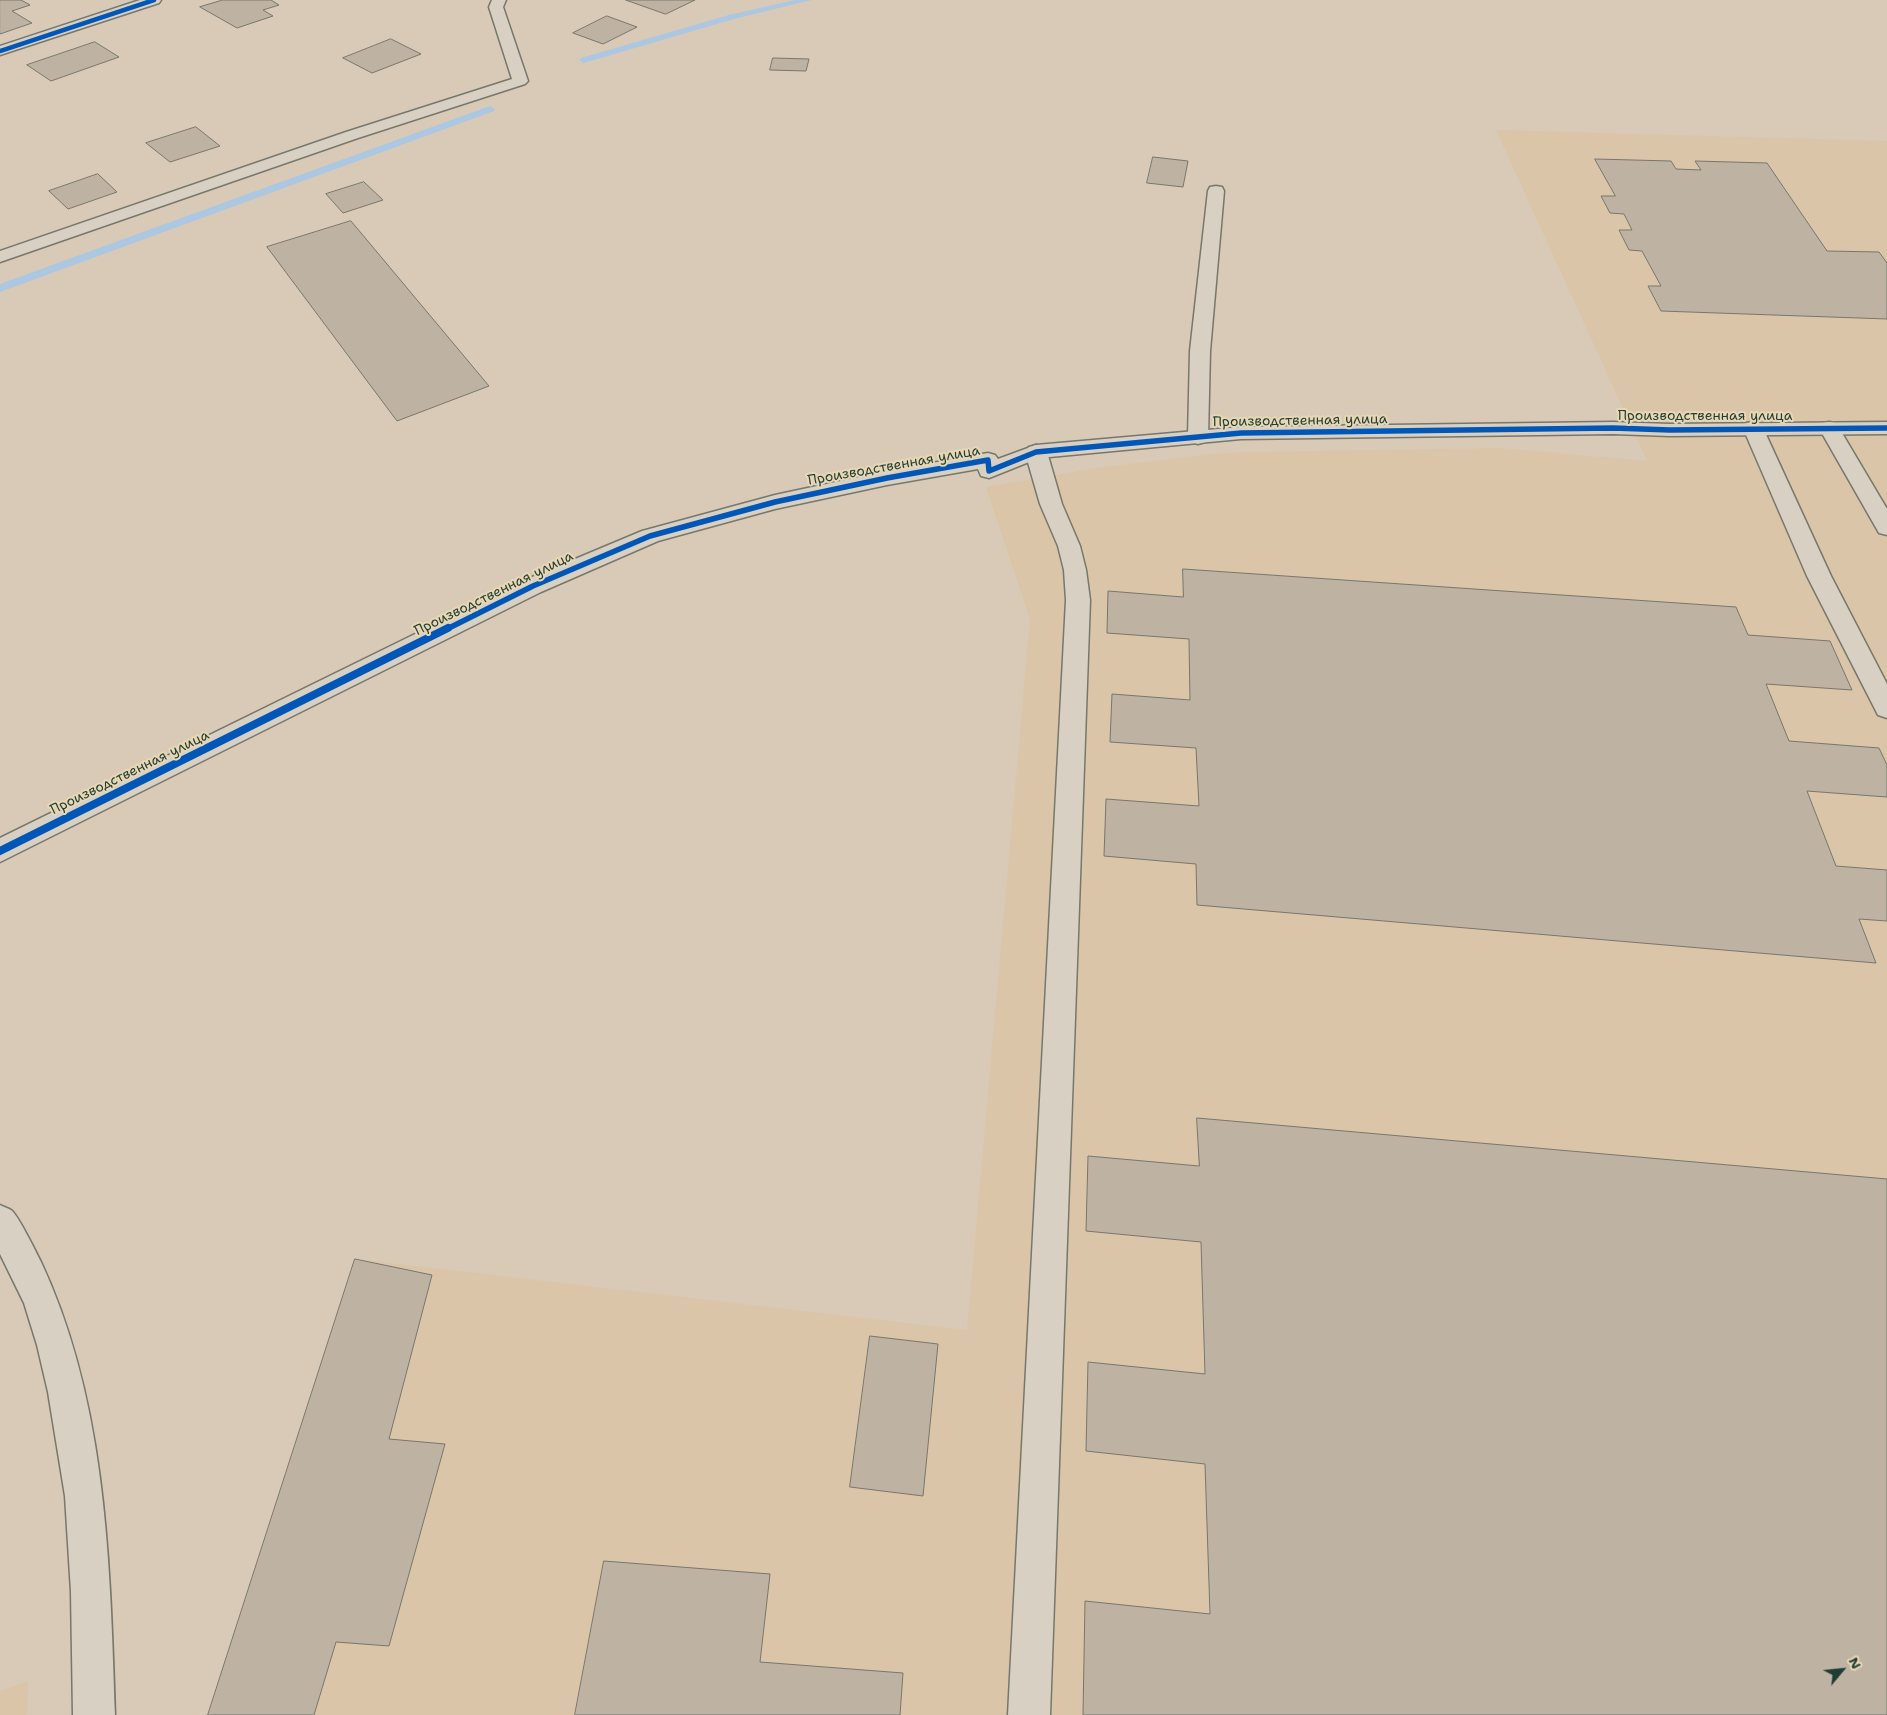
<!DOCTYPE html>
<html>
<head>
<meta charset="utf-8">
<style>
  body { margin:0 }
  #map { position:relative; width:1887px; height:1715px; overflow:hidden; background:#d8cab6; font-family:"Shantell Sans",sans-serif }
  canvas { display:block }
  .north { position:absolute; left:1817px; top:1645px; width:50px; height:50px; -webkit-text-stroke:4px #e8d7b4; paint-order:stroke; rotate:62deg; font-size:14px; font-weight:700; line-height:20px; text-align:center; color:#1f3d34 }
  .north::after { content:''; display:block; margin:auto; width:18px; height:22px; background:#1f3d34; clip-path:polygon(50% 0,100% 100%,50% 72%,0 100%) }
</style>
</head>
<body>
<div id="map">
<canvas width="1887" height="1715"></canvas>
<div class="north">N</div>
</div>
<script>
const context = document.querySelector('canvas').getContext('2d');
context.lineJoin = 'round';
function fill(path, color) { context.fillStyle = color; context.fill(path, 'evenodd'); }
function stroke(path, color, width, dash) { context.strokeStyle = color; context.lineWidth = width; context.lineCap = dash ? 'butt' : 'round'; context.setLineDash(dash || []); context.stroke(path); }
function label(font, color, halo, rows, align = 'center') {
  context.font = font + ' "Shantell Sans",sans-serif'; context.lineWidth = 4; context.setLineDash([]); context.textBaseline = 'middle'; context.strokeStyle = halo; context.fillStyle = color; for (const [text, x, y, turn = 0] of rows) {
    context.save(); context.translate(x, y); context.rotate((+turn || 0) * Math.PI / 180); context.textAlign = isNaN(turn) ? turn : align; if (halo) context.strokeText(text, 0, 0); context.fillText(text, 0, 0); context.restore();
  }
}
fill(new Path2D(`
  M1496,130L1887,141V1715H208L355,1259L967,1330L1030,619L986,487L1097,468L1211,454L1251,452L1501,448L1647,461Z
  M28,1681L27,1715H0V1691Z`), '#dac5a8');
fill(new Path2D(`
  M795,0H811L734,19L587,62L584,63L579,60L581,58L729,15Z
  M490,106L495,109L494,111L0,292V284Z`), '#abc7e1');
const building = new Path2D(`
  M0,0H21L30,5L12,11L32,23L0,34Z
  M223,0H271L279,5L263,10L273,16L237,28L200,7Z
  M626,0H695L666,14Z
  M607,16L637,27L603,44L573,33Z
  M391,39L421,54L372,73L343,58Z
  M95,42L119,57L51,81L27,65Z
  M773,58L809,59L806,71L770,70Z
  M196,127L220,146L170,162L146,143Z
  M1153,157L1188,161L1183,187L1147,183Z
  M1595,159L1671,161L1676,169L1701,170L1695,161L1767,163L1827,251L1879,252L1887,263V319L1661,311L1648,286H1661L1642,251L1629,250L1619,230H1632L1624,214L1610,213L1601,196H1615Z
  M98,174L117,192L68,209L49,191Z
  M364,182L383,200L343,213L326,194Z
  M351,221L489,386L397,421L267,247Z
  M1183,569L1736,607L1748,635L1830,641L1852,690L1766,684L1789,741L1879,748L1887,765V797L1807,791L1836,866L1887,870V921L1859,919L1876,963L1197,905L1196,864L1104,856L1106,799L1199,806L1196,748L1110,742L1112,694L1190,700L1189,639L1107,633L1108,591L1183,597Z
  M1197,1118L1887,1179V1715H1083L1085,1601L1210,1614L1205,1464L1086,1451L1088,1362L1205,1374L1201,1242L1086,1231L1088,1156L1199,1166Z
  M355,1259L432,1275L389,1439L445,1444L389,1646L336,1642L314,1715H208Z
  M870,1336L938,1344L923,1496L850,1487Z
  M604,1561L770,1574L760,1662L903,1673L900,1715H575Z`);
fill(building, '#beb3a3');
stroke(building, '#78776c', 1);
const lane = new Path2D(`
  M492,0H506L503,7L528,81L525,84L358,138L0,262V251L346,132L512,79L489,7Z
  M1216,186L1222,187L1224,191L1210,351L1208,437L1205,442L1198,444L1191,442L1188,437L1190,351L1208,191L1210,187Z
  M1753,422L1760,423L1763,428L1831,576L1887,684V718L1878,715L1807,576L1743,428L1746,423Z
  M1829,422L1836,423L1839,428L1887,509V535L1879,533L1819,428L1822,423Z
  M1036,445L1043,447L1047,452L1062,504L1080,546L1086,570L1090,600L1050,1715H1008L1066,600L1064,570L1058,546L1040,504L1025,452L1029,447Z
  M0,1205C3,1207 8,1208 11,1210C18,1215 36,1252 41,1262C107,1403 110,1563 115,1715H73L71,1592L65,1496L48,1392L37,1345L24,1303L0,1254Z`);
const street = new Path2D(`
  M140,0H161L159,3L0,55V46Z
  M1613,422L1670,424L1887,422V434L1670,436L1613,434L1241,439L1039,458L989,478L981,476L978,469L887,485L775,509L658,541L541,592L0,862V838L525,580L642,531L775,495L887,471L988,453L995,455L998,459L1036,445L1241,427Z`);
stroke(lane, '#78776c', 3);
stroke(street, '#78776c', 3);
fill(lane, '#d7d0c3');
fill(street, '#d7d0c3');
stroke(new Path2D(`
  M0,51L154,0`), '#0057b8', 4.5);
stroke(new Path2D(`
  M445,630L533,586L650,536L775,502L887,478L988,460L989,471L1036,452L1241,433L1613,428L1670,430L1887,428`), '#0057b8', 5.5);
stroke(new Path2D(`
  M0,851L448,628`), '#0057b8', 8);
label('14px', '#1f3d34', '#e8d7b4', [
  ["Производственная улица",1705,416],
  ["Производственная улица",1300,421,-1],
  ["Производственная улица",894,466,-10],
  ["Производственная улица",494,594,-26],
  ["Производственная улица",130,773,-26]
]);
</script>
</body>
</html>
